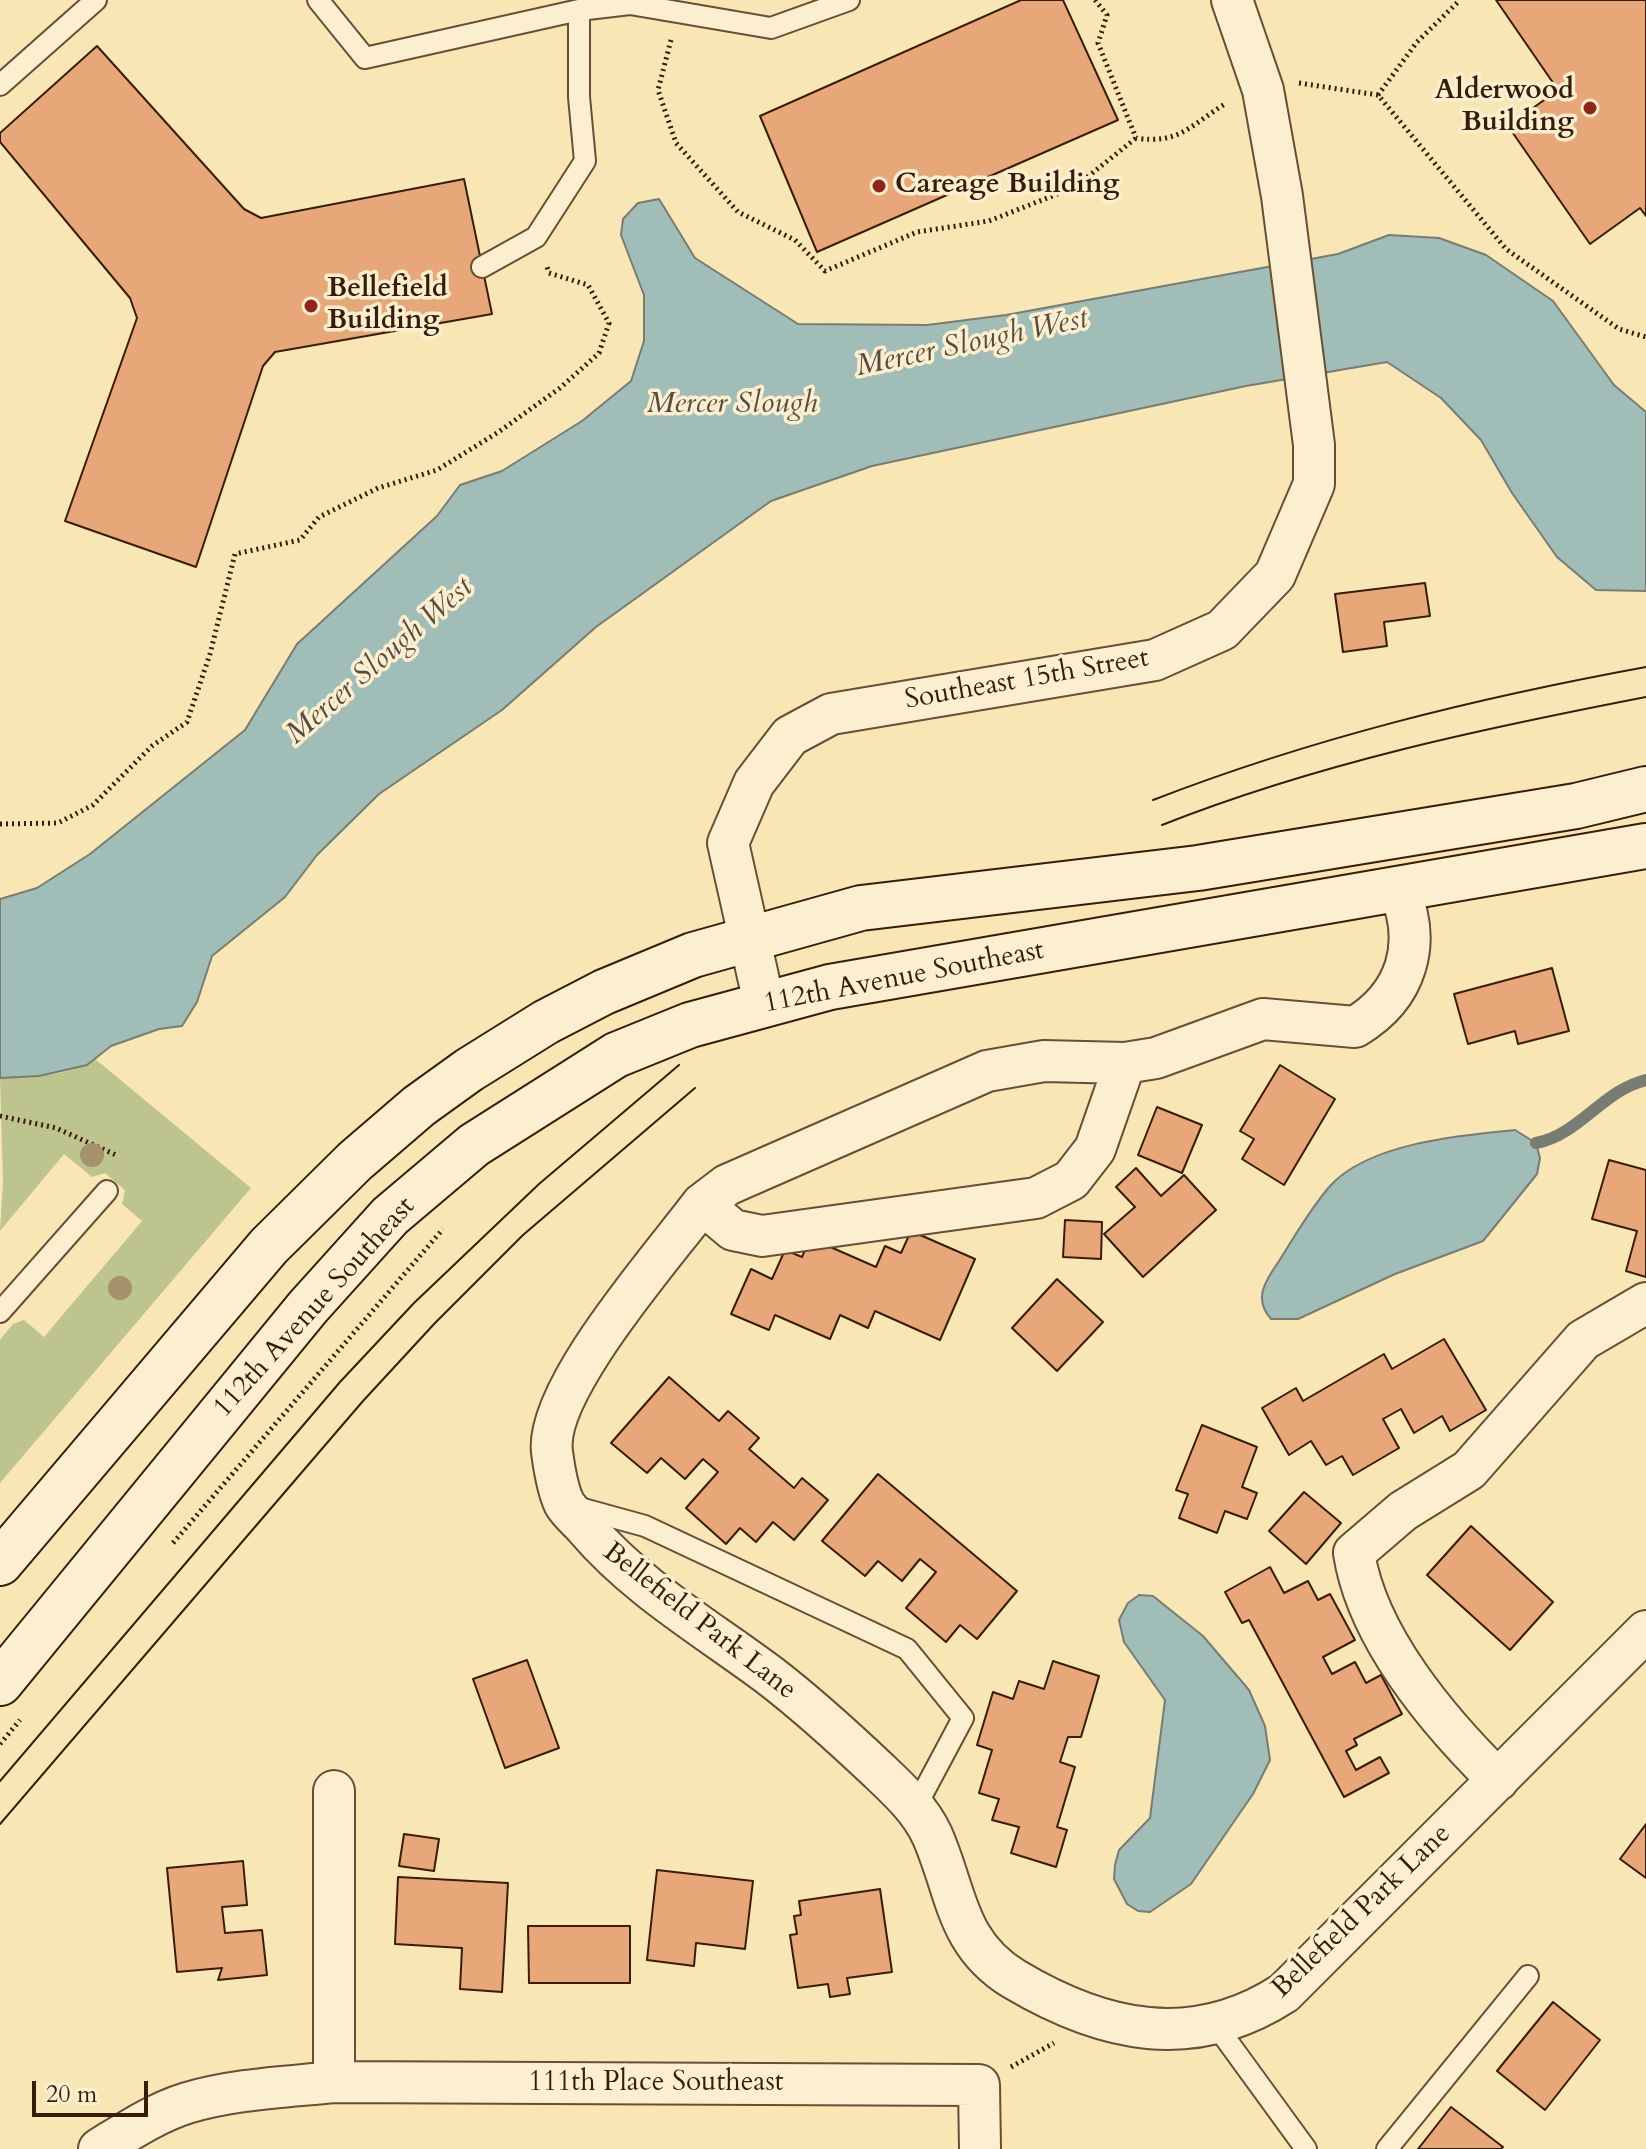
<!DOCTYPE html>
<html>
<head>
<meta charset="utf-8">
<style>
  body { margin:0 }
  #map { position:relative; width:1646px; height:2149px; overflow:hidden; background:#f9e6b5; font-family:Cardo,serif }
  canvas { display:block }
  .scale { position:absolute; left:32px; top:2081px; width:116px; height:36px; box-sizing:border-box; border:4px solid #381c0a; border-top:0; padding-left:10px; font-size:24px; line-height:28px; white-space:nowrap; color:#381c0a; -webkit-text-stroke:6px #fbefcf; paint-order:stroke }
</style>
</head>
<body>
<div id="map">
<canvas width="1646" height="2149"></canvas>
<div class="scale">20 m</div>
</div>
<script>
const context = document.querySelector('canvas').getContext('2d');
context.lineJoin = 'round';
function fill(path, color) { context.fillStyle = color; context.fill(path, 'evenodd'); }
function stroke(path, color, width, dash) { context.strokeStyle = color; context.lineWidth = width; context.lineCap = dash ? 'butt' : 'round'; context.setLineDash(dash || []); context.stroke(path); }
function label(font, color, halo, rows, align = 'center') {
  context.font = font + ' Cardo,serif'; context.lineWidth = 7; context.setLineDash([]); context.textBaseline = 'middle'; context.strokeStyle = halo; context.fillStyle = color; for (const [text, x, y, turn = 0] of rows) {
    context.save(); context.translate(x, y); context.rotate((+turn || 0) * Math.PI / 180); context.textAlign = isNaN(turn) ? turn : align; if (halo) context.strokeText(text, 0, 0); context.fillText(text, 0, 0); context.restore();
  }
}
fill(new Path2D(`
  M94,1058L251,1188L0,1483V1340L13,1324L24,1320L44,1337L142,1221L122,1204L125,1190L105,1173L92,1177L64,1154L0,1231L3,1181L0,1078C29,1077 71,1077 94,1058Z`), '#bec48d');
const water = new Path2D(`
  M659,199L695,258L798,324L927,325L1006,315L1338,254L1389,235L1439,238L1486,255L1553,301L1614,385L1646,412V591L1596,590L1557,557L1512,493L1481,440L1441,398L1387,362L1246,386L872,466L771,501L596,627L502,710L379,794L317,855L285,897L212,956L197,1002L182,1026L159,1029L111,1046L87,1065L39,1076L0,1078V899L37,888L90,854L245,730L297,644L437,516L460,485L502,471L582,421L631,381L644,341V295L621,235L623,219L638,203Z
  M1515,1130L1536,1143L1540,1158L1537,1174L1483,1241L1395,1274L1298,1319H1271C1253,1299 1265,1281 1279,1261C1295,1236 1311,1207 1331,1185C1370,1143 1461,1135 1515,1130Z
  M1139,1595L1153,1596L1203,1636L1249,1690L1265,1726L1270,1760L1253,1794L1191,1884L1150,1912L1138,1911L1127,1904L1114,1879L1115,1865L1119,1850L1150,1818L1165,1700L1124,1642L1119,1620L1128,1603Z`);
fill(water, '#a1bdb7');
stroke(water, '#777d72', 2);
stroke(new Path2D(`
  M1536,1143C1579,1135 1603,1090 1646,1080`), '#777d72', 12);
const building = new Path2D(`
  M1021,0H1063L1118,120L817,252L760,116Z
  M1496,0H1646V216L1640,208L1590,244L1508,126L1558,90Z
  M97,46L244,209L261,218L464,179L492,314L275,352L263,366L196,567L65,521L137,318L130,298L0,142V133Z
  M1425,583L1430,616L1384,622L1387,646L1343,652L1335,594Z
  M1552,968L1569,1031L1518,1044L1515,1031L1468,1044L1454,994Z
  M1280,1065L1335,1099L1284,1185L1242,1159L1254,1139L1240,1131Z
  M1157,1107L1202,1125L1182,1173L1138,1155Z
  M1609,1160L1646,1170V1277L1626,1271L1637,1231L1592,1219Z
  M1136,1168L1161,1196L1184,1175L1216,1210L1143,1277L1104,1234L1135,1207L1116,1187Z
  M1065,1220L1102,1222L1101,1259L1063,1257Z
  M911,1231L975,1259L940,1340L875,1311L868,1328L840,1315L830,1339L775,1315L769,1330L731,1314L751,1269L772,1279L785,1250L802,1257L810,1238L876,1267L885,1246L901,1253Z
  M1057,1279L1103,1322L1057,1371L1012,1328Z
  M1444,1339L1486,1410L1450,1431L1442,1416L1414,1433L1401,1409L1383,1419L1399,1448L1353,1475L1342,1456L1326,1465L1311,1441L1289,1455L1262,1408L1296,1388L1303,1401L1384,1354L1392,1369Z
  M669,1377L719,1421L728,1411L759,1438L749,1449L794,1488L802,1478L828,1500L794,1540L773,1522L756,1542L740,1528L726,1544L686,1508L718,1472L703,1459L685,1479L661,1458L647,1473L611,1443Z
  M1202,1425L1257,1447L1242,1487L1257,1493L1247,1519L1225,1511L1217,1533L1179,1518L1188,1494L1176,1490Z
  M878,1474L1017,1591L977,1639L960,1625L946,1642L906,1608L936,1572L920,1559L902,1581L878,1561L865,1576L822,1541Z
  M1304,1492L1341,1523L1306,1564L1269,1531Z
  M1471,1526L1553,1602L1510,1650L1427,1575Z
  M1270,1567L1284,1593L1308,1581L1318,1600L1330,1594L1355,1640L1323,1657L1332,1674L1355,1662L1366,1683L1381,1675L1402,1714L1354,1739L1357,1745L1346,1751L1356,1770L1380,1757L1389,1773L1344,1797L1249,1620L1242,1623L1225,1592Z
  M527,1660L559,1748L505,1768L473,1679Z
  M1053,1661L1099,1676L1081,1737H1068L1060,1762L1075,1767L1057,1827L1067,1830L1056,1867L1011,1853L1019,1827L992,1820L999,1799L979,1793L992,1750L977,1745L993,1692L1013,1699L1019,1681L1044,1689Z
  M1646,1824V1878L1620,1859Z
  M404,1834L439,1839L434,1871L399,1866Z
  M243,1861L247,1905L222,1907L225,1933L262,1930L267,1975L218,1980L222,1968L177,1972L167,1868Z
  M657,1870L753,1881L745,1949L696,1943L694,1966L647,1960Z
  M398,1877L508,1883L502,1992L460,1989L462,1948L395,1944Z
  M880,1889L892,1972L847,1978L850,1994L830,1997L828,1984L798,1988L790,1935L797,1934L794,1916L801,1915L799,1901Z
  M528,1926H630V1983H529Z
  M1553,2002L1600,2040L1545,2110L1497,2071Z
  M1451,2107L1503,2147L1501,2149H1418Z`);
fill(building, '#e7a778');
stroke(building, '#381c0a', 2);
const lane = new Path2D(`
  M318,0L365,58L579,10L630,4L771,28L849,0
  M0,85L96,0
  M482,267L536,237L585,161L579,97V10
  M0,1312L107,1191
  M576,1507L645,1526L907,1649L963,1718L915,1808
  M1215,2024L1306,2149
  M1387,2149L1528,1976`);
const street = new Path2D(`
  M1398,888C1423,943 1407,996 1355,1027L1263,1019L1156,1058L1125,1063L1044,1061L987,1071L727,1185L702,1204C664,1255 544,1390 552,1452C554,1467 558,1490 564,1503C569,1512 579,1520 586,1528C637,1588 706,1628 769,1675C807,1704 843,1737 878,1770C898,1789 920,1809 932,1835C957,1891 955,1943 1014,1979C1103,2032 1193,2052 1284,1993L1646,1631
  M764,1003L728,843L754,783L790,736L831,714L1155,660L1222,630L1275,575L1314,484V445L1282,196L1263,90L1232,0
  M702,1204L733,1230L762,1236L1036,1198L1071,1180L1095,1149L1125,1063
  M1498,1780C1439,1722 1367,1637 1354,1553L1403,1511L1469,1470L1583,1340L1646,1303
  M334,1791V2082
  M99,2149C127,2132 155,2113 187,2103C234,2089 285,2087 334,2082L979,2085L980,2149`);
const secondary = new Path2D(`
  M0,1563L269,1246L355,1161L419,1106L469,1070L546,1022L604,992L693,955L861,908L1198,868L1576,806L1646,789
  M0,1683L308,1307L390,1216L474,1145L616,1055L690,1025L830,987L1646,846`);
stroke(lane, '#684e35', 24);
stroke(street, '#684e35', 44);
stroke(secondary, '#381c0a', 48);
stroke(new Path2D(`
  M1095,0L1107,15L1098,43L1136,138C1179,145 1192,124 1225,104
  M671,40L658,90L676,143L738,212L795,240L825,271L917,232L989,221L1075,187L1136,138
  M1299,83L1378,95L1506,249L1619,329L1646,337
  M1378,95L1417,42L1460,0
  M0,824L58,823L93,805L152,746L187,722L210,654L235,554L300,540L319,517L378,488L437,470L497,433L560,388L599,353L609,323L588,285L549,273L546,264
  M0,1116L56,1128L116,1155
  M173,1543L443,1229
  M0,1744L20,1720
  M1011,2067L1054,2043`), '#381c0a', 5, [2, 4]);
stroke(lane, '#fbefcf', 20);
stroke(street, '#fbefcf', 40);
stroke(secondary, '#fbefcf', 44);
stroke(new Path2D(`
  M1153,800C1313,738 1477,698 1646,667
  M1162,825C1319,763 1481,729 1646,697
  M0,1781L340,1382L414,1303L539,1184L679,1065
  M0,1824L363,1401L435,1323L523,1235L695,1088`), '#381c0a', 2);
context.fillStyle = '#a5926c';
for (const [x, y] of [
  [92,1155],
  [120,1288]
]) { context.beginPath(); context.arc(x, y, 12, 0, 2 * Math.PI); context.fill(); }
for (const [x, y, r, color] of [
  [1590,108,8,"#8f2418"],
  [879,186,8,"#8f2418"],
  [311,306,8,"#8f2418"]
]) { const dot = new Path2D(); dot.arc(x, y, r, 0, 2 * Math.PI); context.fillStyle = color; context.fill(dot); stroke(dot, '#fbefcf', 3); }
label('bold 28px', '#381c0a', '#fbefcf', [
  ["Alderwood",1574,92,"right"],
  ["Building",1574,124,"right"],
  ["Careage Building",895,186],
  ["Bellefield",327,290],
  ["Building",327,322]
], 'left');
label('28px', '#381c0a', '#fbefcf', [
  ["Southeast 15th Street",1027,680,-10],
  ["112th Avenue Southeast",904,978,-11],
  ["112th Avenue Southeast",315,1308,-48],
  ["Bellefield Park Lane",699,1622,38],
  ["Bellefield Park Lane",1362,1912,-44],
  ["111th Place Southeast",656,2084]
]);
label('italic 30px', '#584c3e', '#fbefcf', [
  ["Mercer Slough West",972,344,-12],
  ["Mercer Slough",732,405],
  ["Mercer Slough West",380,662,-41]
]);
</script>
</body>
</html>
